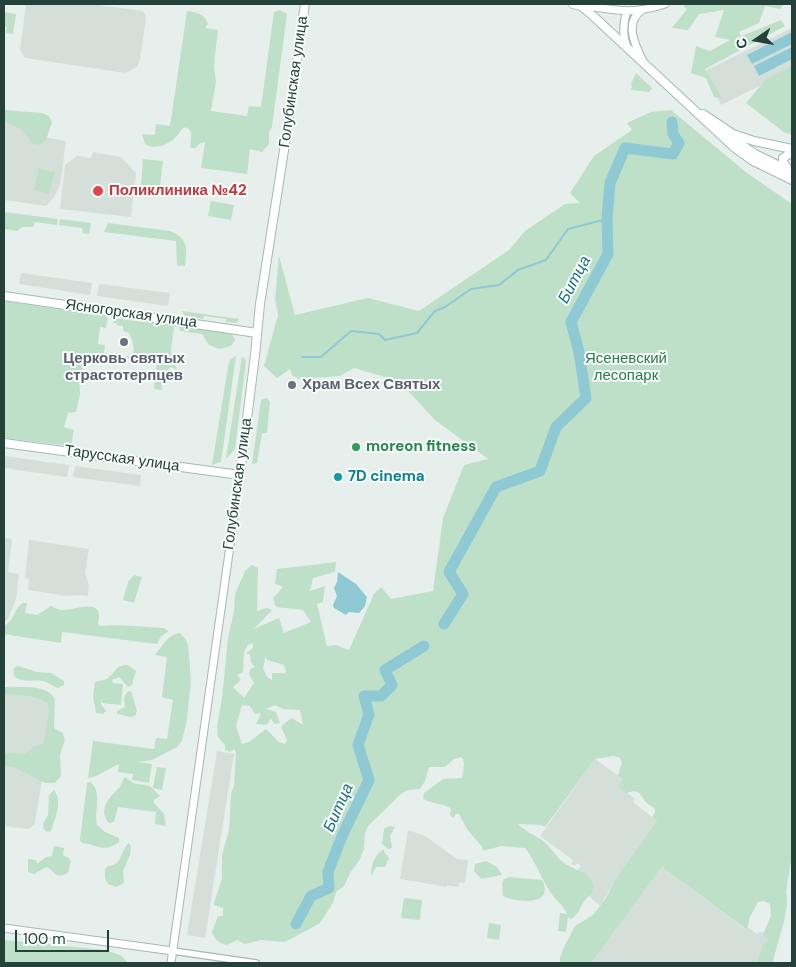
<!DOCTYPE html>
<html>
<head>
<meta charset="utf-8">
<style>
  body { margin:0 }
  #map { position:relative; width:796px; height:967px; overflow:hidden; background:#e6efeb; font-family:"DM Sans",sans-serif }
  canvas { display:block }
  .frame { position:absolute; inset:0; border:5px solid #24423a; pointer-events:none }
  .north { position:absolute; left:731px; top:15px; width:50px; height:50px; -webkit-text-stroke:4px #f7fbf9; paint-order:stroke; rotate:257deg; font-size:14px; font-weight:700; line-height:20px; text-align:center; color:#24423a }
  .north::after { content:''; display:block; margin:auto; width:18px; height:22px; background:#24423a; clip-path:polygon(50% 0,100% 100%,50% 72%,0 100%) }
  .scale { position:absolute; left:15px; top:930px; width:94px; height:22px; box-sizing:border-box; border:2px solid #24423a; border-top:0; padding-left:6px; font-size:15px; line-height:18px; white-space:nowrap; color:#24423a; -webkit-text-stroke:4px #f7fbf9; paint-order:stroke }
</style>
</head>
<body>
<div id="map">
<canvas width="796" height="967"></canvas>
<div class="frame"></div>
<div class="north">С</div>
<div class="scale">100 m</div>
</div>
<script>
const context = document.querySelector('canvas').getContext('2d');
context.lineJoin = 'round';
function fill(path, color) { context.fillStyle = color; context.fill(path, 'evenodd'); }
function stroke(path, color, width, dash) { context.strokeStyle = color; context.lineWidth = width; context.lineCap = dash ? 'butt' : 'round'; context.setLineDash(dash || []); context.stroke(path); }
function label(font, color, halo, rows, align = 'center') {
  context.font = font + ' "DM Sans",sans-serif'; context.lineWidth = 4; context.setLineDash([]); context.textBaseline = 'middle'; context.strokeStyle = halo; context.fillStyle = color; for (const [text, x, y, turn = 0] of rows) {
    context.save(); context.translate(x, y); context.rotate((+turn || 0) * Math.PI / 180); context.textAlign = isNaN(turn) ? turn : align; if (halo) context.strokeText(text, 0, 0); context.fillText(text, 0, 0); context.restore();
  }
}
fill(new Path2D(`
  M26,4H91L143,11L146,17L140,60L137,67L126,73L25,58L20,50Z
  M792,28V70L721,105L703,72Z
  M4,113L49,138L66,141L60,186L54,197L46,206L4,200Z
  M93,152L121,157L136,173L131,217L60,209L65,165L77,156L91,158Z
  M21,273L92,283L90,295L19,284Z
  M99,284L170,293L168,306L97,296Z
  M4,456L69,465L67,477L4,468Z
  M75,466L141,475L140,486L73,477Z
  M4,538L12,539L8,572L19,574L16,599L8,619L4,622Z
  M29,540L89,549L85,573L89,585L88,596L76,595L67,596L28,590L29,579L25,578Z
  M4,691L51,699L44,758L4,756Z
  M217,751L234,754L205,938L187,935Z
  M595,759L623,779L618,786L635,799L633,802L657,821L616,878L600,906L588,895L578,870L581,866L577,863L575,866L571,864L573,860L540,836Z
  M4,762L43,773L35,823L29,829L4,826Z
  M408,830L425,836L457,859L468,860L465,883L460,882L458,887L447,885V887L400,879Z
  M662,867L746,930L749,928L757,934L760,931L768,938L762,946L756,963H591Z`), '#d4dfda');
fill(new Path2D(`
  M688,4H784L780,9L765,6L759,23L739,32L741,36L781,20L785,26L705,69L722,98L714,97L706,78L691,73L696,46L710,51L730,40L715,37L724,10L699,14L688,30L672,28L687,9L683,6Z
  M280,10L287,14L272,127L269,132V144L262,152L250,149L247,174L201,168L205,142L200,143L196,148H191C189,142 193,137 190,130C188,128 186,127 183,128C181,130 179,133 178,135C170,144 156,151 145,144L142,134L155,135L156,124L170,126L187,11C196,12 204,13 208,24L205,28L218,30L214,65L216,82L211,111L247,116L249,106L261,107L274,12Z
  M4,12L16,14L13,34L6,33L7,27H4Z
  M792,66V134L785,133L746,103L766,79Z
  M636,73L652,88L649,92L631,90L632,86L631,84Z
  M4,110L42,113L49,116L52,122L46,140L39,145L33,144L21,129L4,121Z
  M671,110L747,173L792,204V853L786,892C791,910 776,944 773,963H756L762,946L768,938L763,934L771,916L770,904L764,901L758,902L750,917L747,930L662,867L591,963H560V958L564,947L575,926L593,915L606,898L616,878L657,821L652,817L655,813V809C652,806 648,805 645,801C638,792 639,789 626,793L618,786L623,779L618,776L622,762L620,758L614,756L595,759L545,827L541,825L518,824C524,831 535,835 543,841C551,847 556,857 564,863C573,870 591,872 594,886C595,892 588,896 584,901C580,907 578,916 571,919L568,917L566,932L558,931L560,913L567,914C563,904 556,901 550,892C541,878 536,862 525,848L501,846L483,851L482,847L467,829L459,814H456L453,818L450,815L451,809C445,803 431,804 423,799L424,793L443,779L462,778L464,765L463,759L461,757L454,759L445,767H429L425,781L420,789L408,790L401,794L368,826L365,833L364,849L359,861L350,873L344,886L336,892L333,903L319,924L285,942L261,940L245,944L237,940L227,945C220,944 214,939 212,932L218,916H223V908L214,905V903L222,878V855L229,830L231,794L234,786L236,752L234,749L230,752L225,750V745L218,737L217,727L222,698L228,638L234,611L235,594L245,571L252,565L258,568L257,611L266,608L272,610L254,629L279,618L284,633L311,622L303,610L276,607L273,598L283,587L275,584L277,569L336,562L335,572L313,578L310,591L325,586L323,602L317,604L327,646L336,645L349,650L374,594L381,587L391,599L433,591L443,518L464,465L488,459L435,420L399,381L354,368L340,376L299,379L292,375L290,369L277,378L264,366L278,315L275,299L279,256L295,315L368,298L419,311L509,250L525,231L565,204L580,203L570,193L594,156L632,130L627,123L651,112ZM253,643V648L246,653L250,655L251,662L255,667L250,669L249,674L254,683L244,698L233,687L241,680L237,675L243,672L244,652L248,645ZM266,656L267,660L284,665L286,673H272V680L267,677L263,668ZM242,705L250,706L255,714L261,713L256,724L267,725L271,718L274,724L280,723L276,712L266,709L275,705L283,709L300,710L303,725L292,718L286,722L281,727L287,740L285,744L279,742L266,729L249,742L242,744L236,726Z
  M143,159L163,161L160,187L141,185Z
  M39,169L55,172L49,194L34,190Z
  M211,201L234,205L231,220L208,216Z
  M4,212L58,219L57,225L35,222L33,227H22L17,231L4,229Z
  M60,219L91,223L89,234L83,233L82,228L59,225Z
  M108,223L170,231C189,239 187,249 185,266L177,265L176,241L104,232Z
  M4,301L108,317L106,328L100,327L98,344L105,345L104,353H118L121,357L133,355C135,348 132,338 128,332L123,331V326L117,325V323H113L114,318L174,326L171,351L177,370L171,367C162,373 161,380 162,390L154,389L157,360L148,354L145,356H135L120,362L111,357L104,356L100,359L83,361V369L79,376L80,394L76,412L68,413L64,427L74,430L71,446L4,438Z
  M182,311L239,319L237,323L226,322V319L204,316L203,319L185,316Z
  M179,326L232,334L235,340L231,346L220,349L209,345L202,334L180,331Z
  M236,356L221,462L212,465L228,367L230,360Z
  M242,356L246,361L235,449L226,459Z
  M267,398L270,402L267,433H262L257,463L252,464L261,400Z
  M134,575L142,577L134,603L123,600L128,582Z
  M23,603H27L25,613L37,615L51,606C55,608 59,610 63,610C77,610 105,596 98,624L100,626L117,625L163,628L167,630L168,632L161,636L157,644L62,632L61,643L4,634V626C15,620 14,608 23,603Z
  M180,633L186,640L188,645L191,680L187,720L182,741L177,747L152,760L138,762L152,764L149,783L132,780L133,774L118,772L119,764C109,768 96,778 88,778L93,741L154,749L156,738L167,739L173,700L162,697L167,657L155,655C162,647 168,634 180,633Z
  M128,665L136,671L132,685L128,687L119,677L112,680L113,683L123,684L121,705L102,703V699L101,704L106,711L103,714L96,713L93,696L95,682C99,680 105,681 108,678C117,672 114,665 128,665Z
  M18,666L37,672L51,673L64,681V685L58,688C53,686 48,682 42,681C32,679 10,685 14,668Z
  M4,687C20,688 46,683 55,699L54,727L55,729L63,733L65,740L60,755L61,776L55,783H45L16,768L4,766V753L25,754L33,747L44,743L49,711L48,704C40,696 15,693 4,695Z
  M131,691L137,711L135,716L131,717L117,714V711L125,707L124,698L127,692Z
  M157,767L166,768L162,790L153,788Z
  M125,777L133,783L150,786L160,796L154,800V803L164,814L166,826L155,824L156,812L118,807L114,822L109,823C97,809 110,797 119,788C122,785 122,780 125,777Z
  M90,782C103,791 94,811 97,825L105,832L119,838V842C104,854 97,844 82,843L80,840L87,783Z
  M54,790C63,801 55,819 51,831L48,832L44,830L43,824L48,815L49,795Z
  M389,826L395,827L390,836L392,848L388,849L382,844L384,829Z
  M128,843L130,844L131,848L130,855L123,871L124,883L116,887L108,884L105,878V869L108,866C122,865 120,853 128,843Z
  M54,846L64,848L63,855L69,858L71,861L68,873C52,880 56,870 46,867L34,874L28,872V859L36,860L37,864L46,857L52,856Z
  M384,849V852L389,858L385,867H376L371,876C371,865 374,855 384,849Z
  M486,861L497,867L502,875L481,879L474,871L475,864Z
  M510,877L542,880C556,906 517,903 503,896L502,883L504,879Z
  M404,898L422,900L420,920L401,918Z
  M489,923L501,925L499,940L487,938Z
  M4,940L106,950L122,956L128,963H4Z`), '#bfe0c8');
fill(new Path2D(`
  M792,32V44L752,64L747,55Z
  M792,47V59L759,76L754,66Z
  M338,572L356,584L367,597L365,606L359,613L349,612L346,615L334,608L333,605L337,596L334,588L337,582Z`), '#8ec9d4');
stroke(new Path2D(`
  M302,357H321L351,331L379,334L385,340L417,333L435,311L445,307L471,289L499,285L518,270L546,260L568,229L607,219`), '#8ec9d4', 2);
stroke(new Path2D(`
  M444,624L463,594L449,572L496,487L540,471L556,427L586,398L579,352L571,322L608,254L607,219L610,183L625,148L673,154L679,143L673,134L672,122
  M296,924L311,896L329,888L328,872L342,836L369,780L358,745L369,714L364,696H381L392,685L385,670L424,646`), '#8ec9d4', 11);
const minor = new Path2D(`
  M173,951L256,963`);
const tertiary = new Path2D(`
  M581,6C593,6 604,9 617,10C633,12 650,9 665,4
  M642,10C623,23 636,47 644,63
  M627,47C622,35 623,23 627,11
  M4,928L173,951
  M171,963L240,475`);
const secondary = new Path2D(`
  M573,4L581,6L592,15L735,148L753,161L792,180
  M703,114L733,134L754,141L792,149
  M722,131L755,154L792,172
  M787,168L783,162V158L792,152
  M4,296L257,333
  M4,443L240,475L255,355L260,304L285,144L305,4`);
stroke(minor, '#a8b8b2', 8);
stroke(tertiary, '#a8b8b2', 9);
stroke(secondary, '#a4bbb3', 10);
stroke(minor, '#fff', 5.5);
stroke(tertiary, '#fff', 7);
stroke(secondary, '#fff', 8);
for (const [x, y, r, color] of [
  [98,191,6,"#e0444e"],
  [124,342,5,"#6b7280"],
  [292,385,5,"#6b7280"],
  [356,447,5,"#2e9e5b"],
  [338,477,5,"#0f9aa8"]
]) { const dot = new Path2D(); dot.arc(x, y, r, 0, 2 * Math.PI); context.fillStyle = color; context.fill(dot); stroke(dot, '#f7fbf9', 2); }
label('15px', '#24423a', '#f7fbf9', [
  ["Голубинская улица",294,82,-82],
  ["Ясногорская улица",131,314,8],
  ["Тарусская улица",122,459,8],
  ["Голубинская улица",238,484,-82]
]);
label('bold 15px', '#be3a42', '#f7fbf9', [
  ["Поликлиника №42",109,191]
], 'left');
label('bold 15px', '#5b616d', '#f7fbf9', [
  ["Церковь святых",124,359],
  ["страстотерпцев",124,376],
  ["Храм Всех Святых",302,385,"left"]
]);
label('15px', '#2d7a4b', '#f7fbf9', [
  ["Ясеневский",626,359],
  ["лесопарк",626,376]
]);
label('bold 15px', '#27864d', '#f7fbf9', [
  ["moreon fitness",366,447]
], 'left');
label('bold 15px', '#0d838f', '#f7fbf9', [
  ["7D cinema",348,477]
], 'left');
label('italic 16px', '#1c6f80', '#f7fbf9', [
  ["Битца",575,280,-62],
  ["Битца",339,808,-66]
]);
</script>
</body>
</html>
